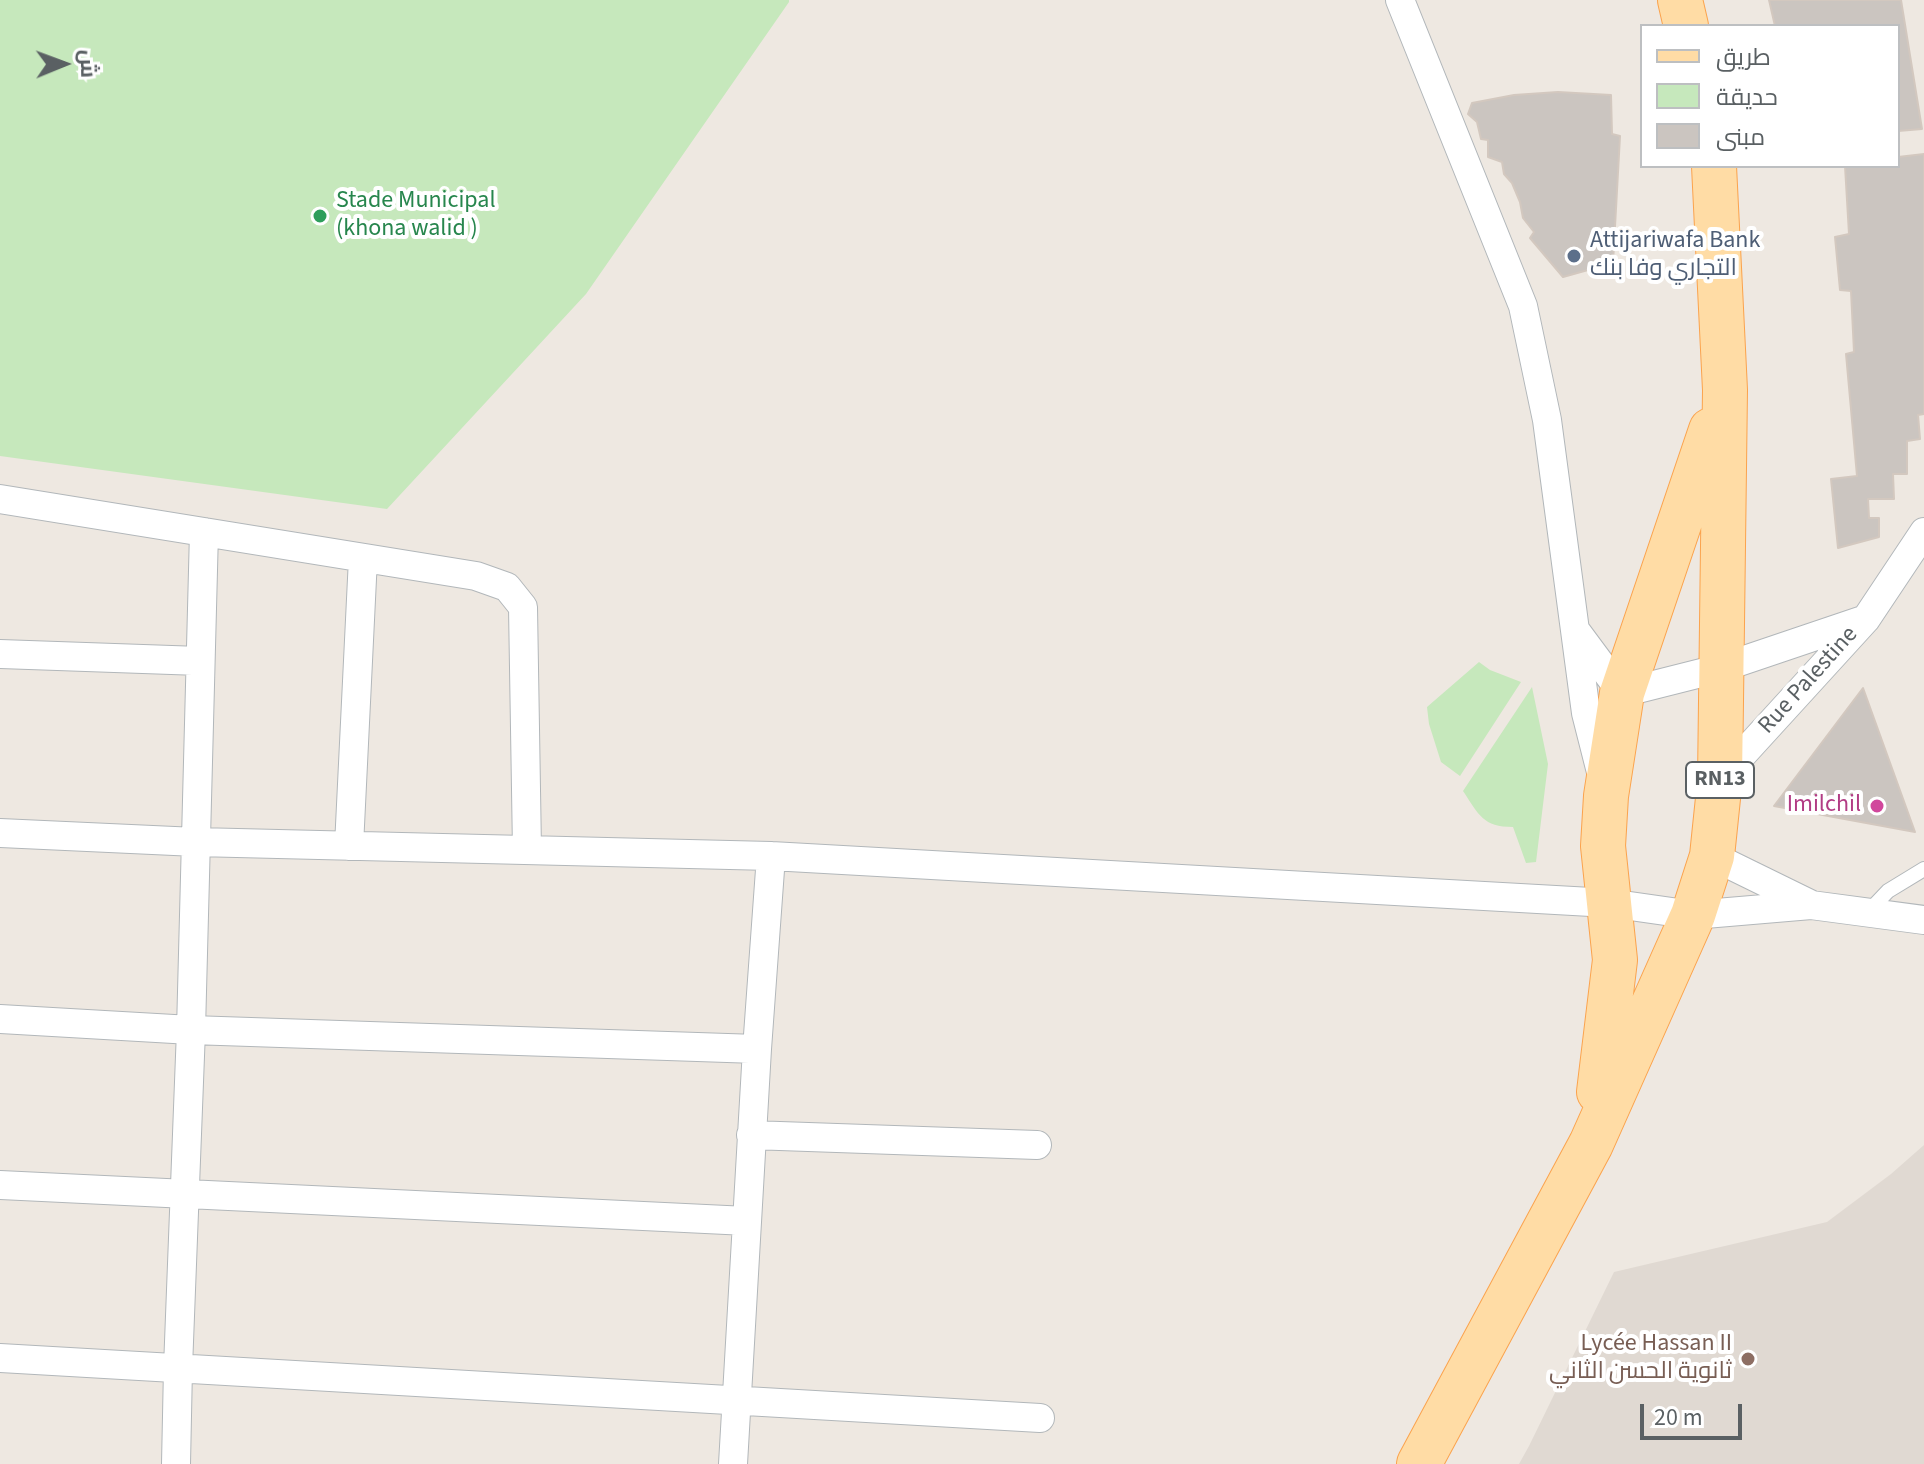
<!DOCTYPE html>
<html>
<head>
<meta charset="utf-8">
<style>
  body { margin:0 }
  #map { position:relative; width:1924px; height:1464px; overflow:hidden; background:#eee8e1; font-family:"Source Sans 3",Cairo,sans-serif }
  canvas { display:block }
  .legend { position:absolute; left:1640px; top:24px; width:260px; height:144px; box-sizing:border-box; background:#fff; border:2px solid #bdbfc1; margin:0; padding:10px 14px; list-style:none; font-size:24px; color:#5a6063 }
  .legend li { display:flex; align-items:center; gap:16px; height:40px }
  .legend b { width:40px; border:2px solid #bdbfc1 }
  .north { position:absolute; left:24px; top:24px; width:80px; height:80px; -webkit-text-stroke:6px #fff; paint-order:stroke; rotate:89deg; font-size:22px; font-weight:700; line-height:32px; text-align:center; color:#5a6063 }
  .north::after { content:''; display:block; margin:auto; width:28px; height:36px; background:#5a6063; clip-path:polygon(50% 0,100% 100%,50% 72%,0 100%) }
  .scale { position:absolute; left:1640px; top:1404px; width:102px; height:36px; box-sizing:border-box; border:4px solid #5a6063; border-top:0; padding-left:10px; font-size:24px; line-height:28px; white-space:nowrap; color:#5a6063; -webkit-text-stroke:6px #fff; paint-order:stroke }
</style>
</head>
<body>
<div id="map">
<canvas width="1924" height="1464"></canvas>
<ul class="legend">
<li><b style="height:10px;background:#ffdca5"></b>طريق</li>
<li><b style="height:22px;background:#c6e8bc"></b>حديقة</li>
<li><b style="height:22px;background:#cbc5c0"></b>مبنى</li>
</ul>
<div class="north">ش</div>
<div class="scale">20 m</div>
</div>
<script>
const context = document.querySelector('canvas').getContext('2d');
context.lineJoin = 'round';
function fill(path, color) { context.fillStyle = color; context.fill(path, 'evenodd'); }
function stroke(path, color, width, dash) { context.strokeStyle = color; context.lineWidth = width; context.lineCap = dash ? 'butt' : 'round'; context.setLineDash(dash || []); context.stroke(path); }
function label(font, color, halo, rows, align = 'center') {
  context.font = font + ' "Source Sans 3",Cairo,sans-serif'; context.lineWidth = 8; context.setLineDash([]); context.textBaseline = 'middle'; context.strokeStyle = halo; context.fillStyle = color; for (const [text, x, y, turn = 0] of rows) {
    context.save(); context.translate(x, y); context.rotate((+turn || 0) * Math.PI / 180); context.textAlign = isNaN(turn) ? turn : align; if (halo) context.strokeText(text, 0, 0); context.fillText(text, 0, 0); context.restore();
  }
}
fill(new Path2D(`
  M1924,1145V1464H1519L1529,1446L1614,1272L1827,1222L1891,1174Z`), '#e0d9d2');
fill(new Path2D(`
  M0,0H789V2L586,294L387,509L0,456Z
  M1479,662L1490,670L1521,682L1460,776L1441,762L1429,724L1427,707Z
  M1532,687L1548,764L1536,862L1526,863L1513,827C1483,827 1479,815 1463,791Z`), '#c6e8bc');
const building = new Path2D(`
  M1769,0H1901L1922,129L1898,131V26H1775Z
  M1558,92L1611,95L1612,134L1620,136L1613,263L1563,277L1530,238L1534,232L1523,218L1520,202L1512,183L1504,174L1502,162L1488,157V140L1481,139L1477,122L1468,114L1472,103L1514,95Z
  M1924,154V414L1918,415L1920,439L1907,441V474H1893L1894,499H1868L1869,518H1879V537L1838,548L1831,479L1857,476L1846,354L1854,352L1851,291L1840,290L1835,237L1849,234L1845,166H1898V157Z
  M1863,688L1915,832L1774,806Z`);
fill(building, '#cbc5c0');
stroke(building, '#d3c8bf', 2);
const lane = new Path2D(`
  M1868,912L1888,891L1924,869`);
const street = new Path2D(`
  M1400,0L1523,306L1547,420L1586,713L1602,776
  M0,499L476,576L507,587L523,607L527,850
  M1576,631L1622,693L1721,668L1866,619
  M0,654L200,661
  M1720,779L1866,619L1924,532
  M0,833L196,842L771,856L1609,903L1693,915L1811,905L1924,920
  M349,846L363,558
  M1712,856L1810,904
  M0,1019L191,1030L757,1049
  M751,1135L1037,1145
  M0,1185L747,1221
  M0,1358L1040,1418
  M176,1464L178,1368L191,1030L204,532
  M733,1464L757,1049L771,856`);
const primary = new Path2D(`
  M1680,0L1686,26
  M1599,1092L1615,960L1603,846L1606,796L1622,693L1711,430
  M1419,1464L1591,1144L1693,915L1712,856L1720,779L1725,390L1714,166`);
stroke(lane, '#b2b7ba', 16);
stroke(street, '#b2b7ba', 30);
stroke(primary, '#fba34d', 46);
stroke(lane, '#fff', 14);
stroke(street, '#fff', 28);
stroke(primary, '#ffdca5', 44);
for (const [x, y, r, color] of [
  [320,216,8,"#2e9e5b"],
  [1574,256,8,"#5c6f8a"],
  [1877,806,8,"#d1479c"],
  [1748,1359,8,"#8d6e63"]
]) { const dot = new Path2D(); dot.arc(x, y, r, 0, 2 * Math.PI); context.fillStyle = color; context.fill(dot); stroke(dot, '#fff', 3); }
for (const [x, y, w] of [
  [1720,780,68]
]) { const box = new Path2D(); box.roundRect(x - w / 2, y - 18, w, 36, 6); context.fillStyle = '#fff'; context.fill(box); stroke(box, '#5a6063', 2); }
label('bold 22px', '#5a6063', null, [
  ["RN13",1720,780]
]);
label('24px', '#27864d', '#fff', [
  ["Stade Municipal",336,202],
  ["(khona walid )",336,230]
], 'left');
label('24px', '#4e5e75', '#fff', [
  ["Attijariwafa Bank",1590,242],
  ["التجاري وفا بنك",1590,270]
], 'left');
label('24px', '#5a6063', '#fff', [
  ["Rue Palestine",1809,681,-48]
]);
label('24px', '#b23c85', '#fff', [
  ["Imilchil",1861,806]
], 'right');
label('24px', '#785e54', '#fff', [
  ["Lycée Hassan II",1732,1345],
  ["ثانوية الحسن الثاني",1732,1373]
], 'right');
</script>
</body>
</html>
